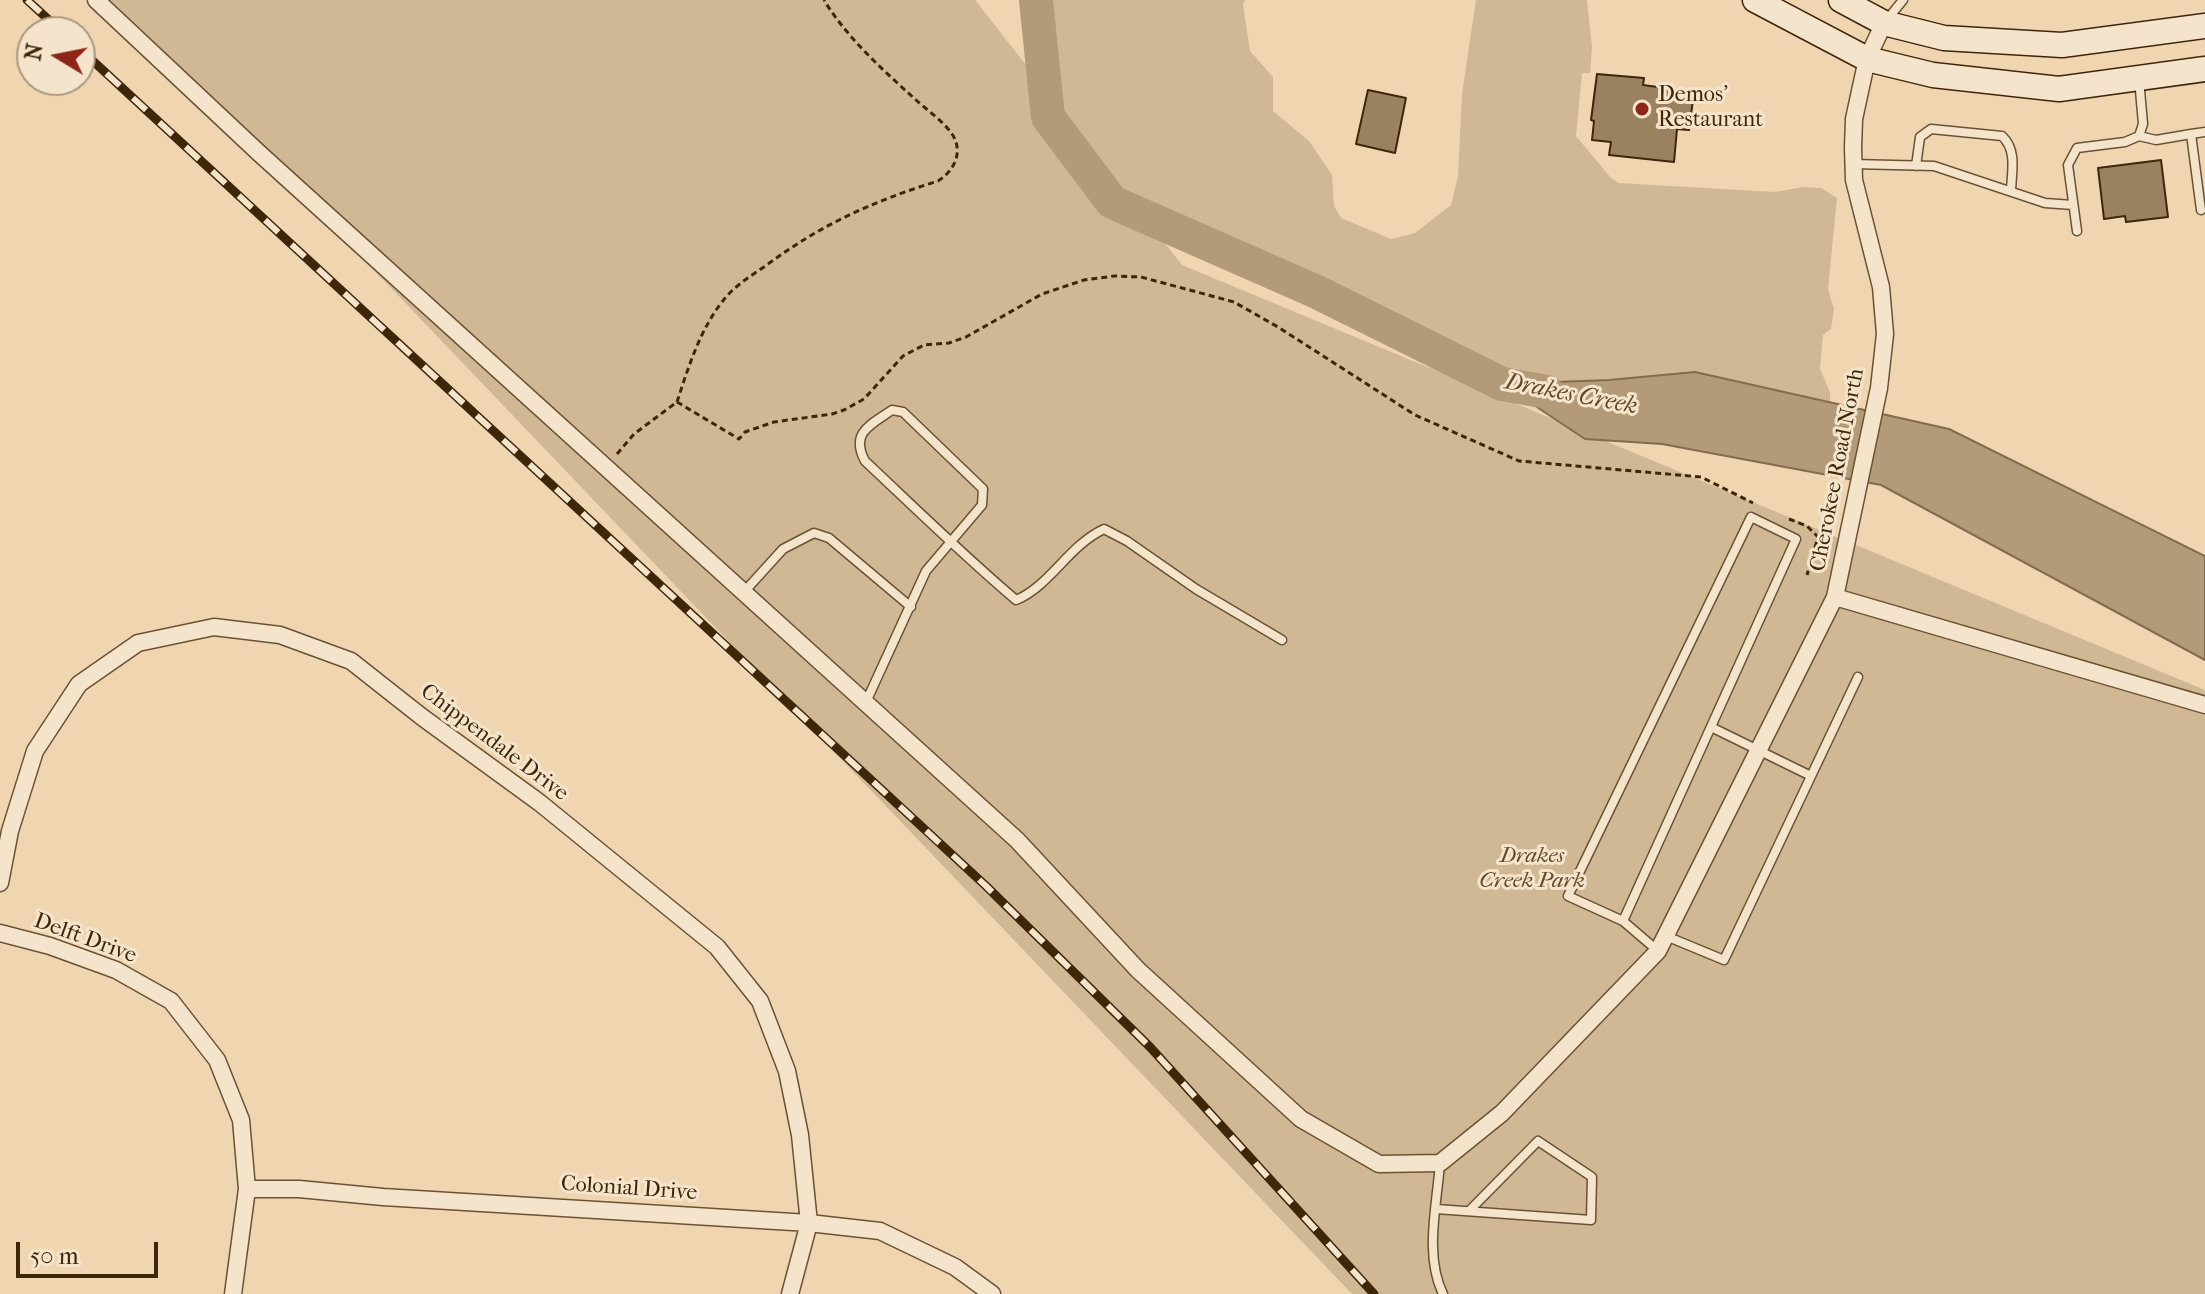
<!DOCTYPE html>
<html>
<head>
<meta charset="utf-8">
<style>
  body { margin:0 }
  #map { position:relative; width:2205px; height:1294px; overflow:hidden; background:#efd6b1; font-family:"IM FELL French Canon",serif }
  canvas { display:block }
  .north { position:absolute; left:16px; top:16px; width:80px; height:80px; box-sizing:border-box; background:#f5e4cc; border:2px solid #ac987e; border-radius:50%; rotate:280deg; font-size:22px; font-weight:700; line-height:32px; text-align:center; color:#3e2609 }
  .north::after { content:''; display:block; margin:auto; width:28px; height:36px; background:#8f2418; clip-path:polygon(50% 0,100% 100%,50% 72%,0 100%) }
  .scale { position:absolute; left:16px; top:1242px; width:142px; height:36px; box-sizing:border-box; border:4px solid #3e2609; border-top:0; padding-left:10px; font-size:24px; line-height:28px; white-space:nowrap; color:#3e2609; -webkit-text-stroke:6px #f5e4cc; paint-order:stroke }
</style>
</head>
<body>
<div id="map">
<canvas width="2205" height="1294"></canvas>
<div class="north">N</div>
<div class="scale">50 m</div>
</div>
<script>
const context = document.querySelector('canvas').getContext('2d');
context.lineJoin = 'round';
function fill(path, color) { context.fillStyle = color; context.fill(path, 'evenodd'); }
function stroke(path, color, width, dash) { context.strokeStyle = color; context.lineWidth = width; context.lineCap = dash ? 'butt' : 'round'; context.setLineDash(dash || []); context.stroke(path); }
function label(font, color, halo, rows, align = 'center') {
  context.font = font + ' "IM FELL French Canon",serif'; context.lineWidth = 6; context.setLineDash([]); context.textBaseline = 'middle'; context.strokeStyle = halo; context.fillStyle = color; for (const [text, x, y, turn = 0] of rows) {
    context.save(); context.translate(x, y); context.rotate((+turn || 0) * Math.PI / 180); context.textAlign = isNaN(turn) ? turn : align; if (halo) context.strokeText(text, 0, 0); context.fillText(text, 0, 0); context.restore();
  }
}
fill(new Path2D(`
  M108,0H975L1045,89L1036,0H1245L1243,4L1250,51L1273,77V111L1309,141L1332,175L1334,206L1341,218L1391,239L1415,233L1451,205L1458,176L1462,94L1476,0H1587L1592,47L1590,73H1582L1576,136L1611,178L1619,183L1775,192L1803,187L1821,188L1837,198L1828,289L1834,309L1831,329L1823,335L1820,369L1830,392V403L1695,372L1609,380L1502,384L1317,292L1144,217L1182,265L2205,690V1294H1352L286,178Z`), '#d1b894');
const water = new Path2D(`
  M1695,372L1949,429L2205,556V660L1881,485L1662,444L1585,439L1502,384L1609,380Z`);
fill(water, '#b39a78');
stroke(water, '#846c4c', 2);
stroke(new Path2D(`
  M1036,0L1048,117L1112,202L1317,292L1502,384L1547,392`), '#b39a78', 34);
const building = new Path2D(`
  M1597,74L1644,78L1643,85L1694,92L1689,130L1677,129L1674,162L1609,155L1611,142L1592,140L1594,121L1591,120Z
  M1368,90L1406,98L1395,153L1356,144Z
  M2161,160L2168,217L2126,222L2125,216L2104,219L2098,168Z`);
fill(building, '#9a8260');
stroke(building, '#3e2609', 2);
const lane = new Path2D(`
  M1886,21L1903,0
  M2139,136L2156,140L2191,134
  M1853,164L1934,166L2045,203L2073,205
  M1916,166L1920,137L1931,129L2002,136C2017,150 2012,171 2011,190
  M2201,210L2191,134L2205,132
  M2077,231L2068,165L2077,148L2125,142L2139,136L2143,124L2139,79
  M744,592L783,549L814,533L829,538L911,607
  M866,702L926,571L982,505L983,489L903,412L892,410C870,425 850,433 865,461C915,508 964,556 1016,600C1050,586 1068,546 1104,529L1127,541L1196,589L1282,640
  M1711,727L1811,776
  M1623,921L1796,539L1751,517L1568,896L1623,921L1658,951
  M1666,936L1724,960L1858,677
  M1440,1163C1437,1205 1424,1255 1443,1294
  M1436,1209L1591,1220L1592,1177L1538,1141L1469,1211`);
const street = new Path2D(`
  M96,0L259,153L1017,840L1138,970L1301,1119L1379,1164L1440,1163L1502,1113L1658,951L1835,597L1879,388L1885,334L1881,287L1854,180L1853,148L1854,119L1867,59L1884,23
  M1835,597L2205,705
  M0,883L10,831L35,751L79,684L138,643L214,627L280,635L351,661L422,717L540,803L717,947L760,1001L787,1071L800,1135L809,1223L790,1294
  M0,933L50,946L116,970L171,1001L217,1060L241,1120L247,1189L233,1294
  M247,1189H299L383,1197L809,1223L880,1231L955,1267L992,1294`);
const secondary = new Path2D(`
  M1755,0L1867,59L1933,75L2059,89L2205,69
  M1841,0L1884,23L1944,38L2062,45L2205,26`);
stroke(lane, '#6a5233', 11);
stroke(street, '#6a5233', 19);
stroke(secondary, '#3e2609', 27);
stroke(new Path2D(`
  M677,402L739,439L745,432L774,422L832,414L844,410L864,399L903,356L924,345L949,343L966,337L1042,294L1084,280L1114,276L1141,277L1234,302L1278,327L1415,415L1519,461L1701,477L1753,503
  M677,402C688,368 700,330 722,302C733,287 749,277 764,267C820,225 871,202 938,181C954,171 964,152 952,134C943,121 927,110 916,100C883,70 847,38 824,0
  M617,454L634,434L677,402
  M1789,519L1807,526L1818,537L1807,575`), '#3e2609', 3, [6, 4]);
stroke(lane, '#f5e4cc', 8);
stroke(street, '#f5e4cc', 16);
stroke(secondary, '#f5e4cc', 24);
const rail = new Path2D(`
  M27,0L62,32
  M80,49L986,886L1150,1047L1374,1294`);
stroke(rail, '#3e2609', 9);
stroke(rail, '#f5e4cc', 6, [18]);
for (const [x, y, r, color] of [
  [1642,109,8,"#8f2418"]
]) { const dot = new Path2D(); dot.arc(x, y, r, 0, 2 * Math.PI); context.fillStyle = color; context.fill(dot); stroke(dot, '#f5e4cc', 3); }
label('22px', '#3e2609', '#f5e4cc', [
  ["Demos'",1658,96],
  ["Restaurant",1658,121]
], 'left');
label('22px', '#3e2609', '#f5e4cc', [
  ["Cherokee Road North",1838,470,-79],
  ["Chippendale Drive",494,743,37],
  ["Delft Drive",85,939,20],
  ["Colonial Drive",629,1189,4]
]);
label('italic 22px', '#634a2c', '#f5e4cc', [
  ["Drakes",1532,857],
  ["Creek Park",1532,882]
]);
label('italic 24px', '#61492a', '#f5e4cc', [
  ["Drakes Creek",1571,395,11]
]);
</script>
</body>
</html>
